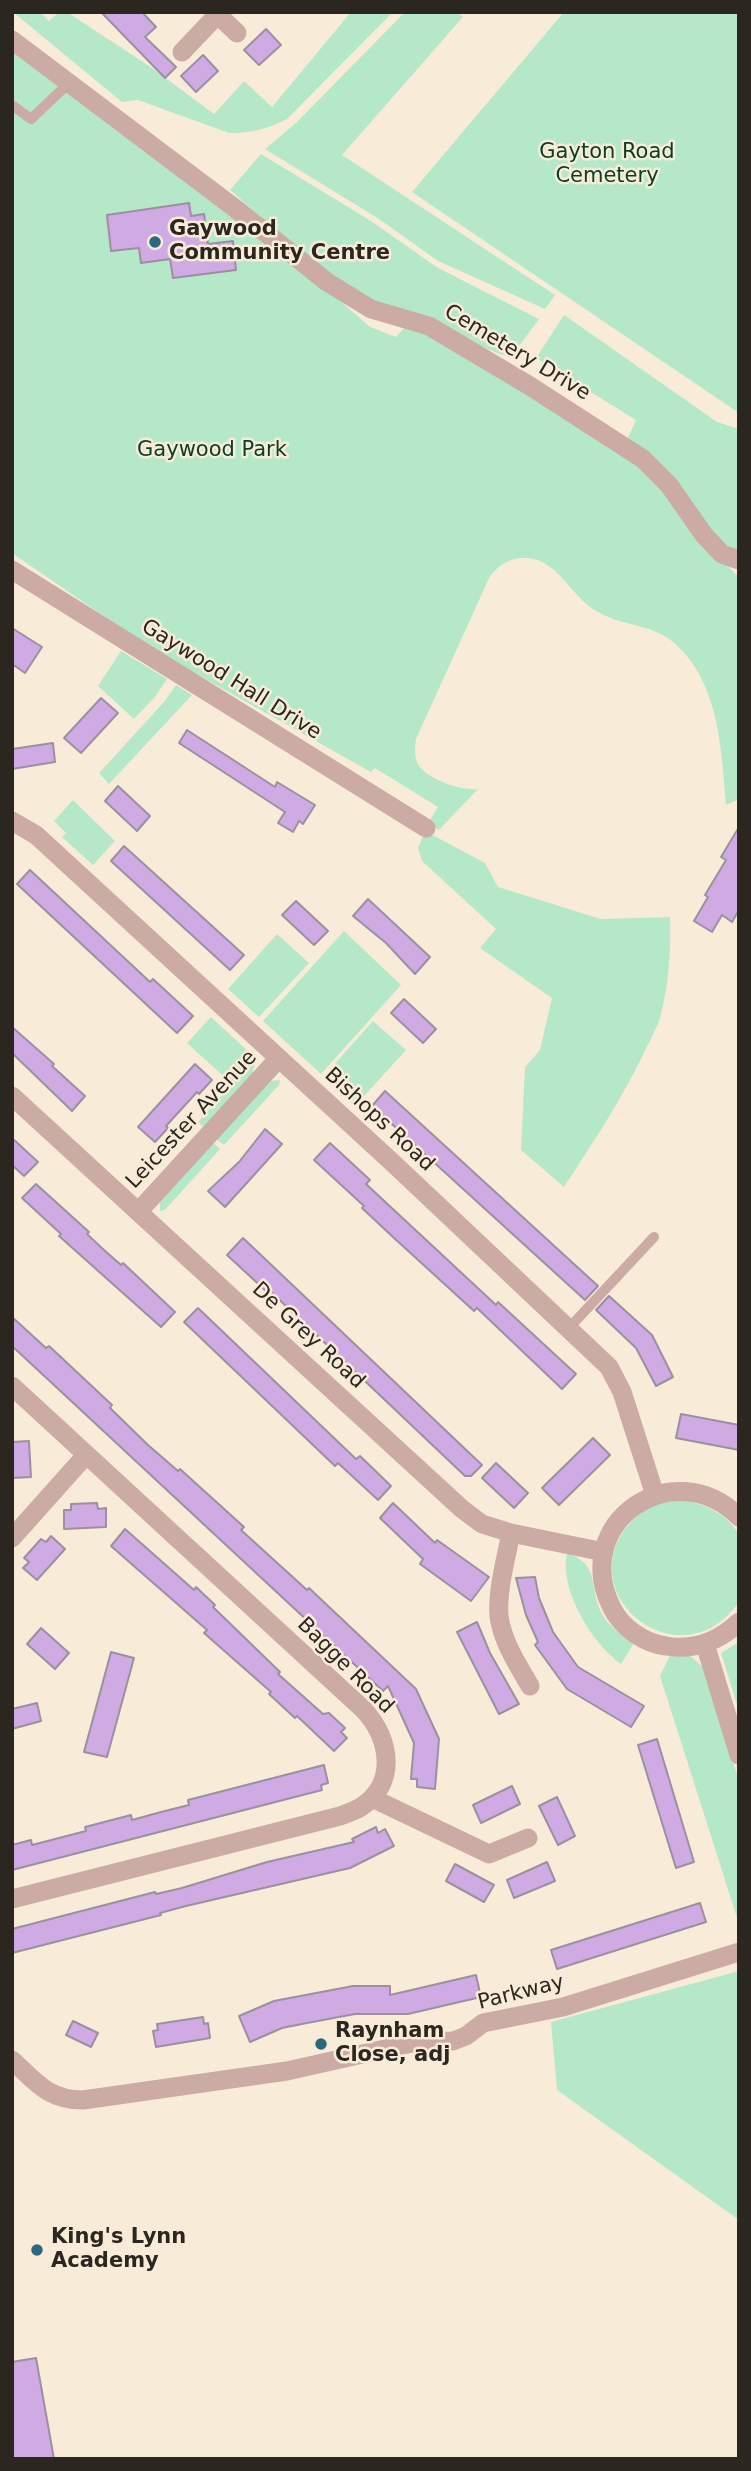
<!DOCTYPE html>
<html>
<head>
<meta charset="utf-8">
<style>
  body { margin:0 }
  #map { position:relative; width:751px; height:2471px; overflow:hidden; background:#f8ecd9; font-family:"DejaVu Sans",sans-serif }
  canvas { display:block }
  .frame { position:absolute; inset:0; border:14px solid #2b261f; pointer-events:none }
</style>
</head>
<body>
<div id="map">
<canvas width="751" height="2471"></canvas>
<div class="frame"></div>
</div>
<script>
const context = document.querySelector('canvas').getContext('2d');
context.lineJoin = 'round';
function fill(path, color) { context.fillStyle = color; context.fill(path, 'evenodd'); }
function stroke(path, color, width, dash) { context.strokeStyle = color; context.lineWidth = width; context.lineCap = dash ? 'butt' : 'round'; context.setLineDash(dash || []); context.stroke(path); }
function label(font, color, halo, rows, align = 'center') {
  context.font = font + ' "DejaVu Sans",sans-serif'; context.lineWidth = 5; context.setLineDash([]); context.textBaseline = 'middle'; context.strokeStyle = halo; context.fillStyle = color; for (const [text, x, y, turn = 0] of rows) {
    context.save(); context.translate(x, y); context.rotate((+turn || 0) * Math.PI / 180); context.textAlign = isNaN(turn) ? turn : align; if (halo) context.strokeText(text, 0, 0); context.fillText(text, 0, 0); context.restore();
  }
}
fill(new Path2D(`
  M13,12H40L49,21L59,12H67L152,68L214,114L244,81L272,107L351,12H393L287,119C269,128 250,134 229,133L138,100L122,102Z
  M405,12H457L463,17L342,155L555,295L545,309L438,261L379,219L265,149L295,124Z
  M564,12H739V413L412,192Z
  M12,50L320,283L370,327L396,337L406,326L426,331L641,461L702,537L739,578V799L726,805C722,758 720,700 690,660C658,616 625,633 589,606C568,590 556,560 527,558C510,557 500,564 490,576L416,739C415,746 414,754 417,762C424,779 461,791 478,789L439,830L428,823L438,807L375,768L371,772L150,648L12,553Z
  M261,154L371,221L438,268L539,319L514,353L502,355L378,303L331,278L230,190Z
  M564,315L717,422L739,429V553H733L626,442L636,420L536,358Z
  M121,651L167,679L155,697L134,719L98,686Z
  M176,685L192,695L109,784L99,773L164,702Z
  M73,800L115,841L93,865L62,837L66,833L54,821Z
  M425,831L485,863L498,887L601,919L670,917C671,951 669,985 660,1018C656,1030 649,1042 644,1053C621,1100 593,1143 564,1187L521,1150L525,1067L540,1050L552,998L480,948L496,929L422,861L418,848Z
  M344,931L401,985L321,1074L263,1021Z
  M277,934L309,963L259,1017L228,989Z
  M211,1017L250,1053L255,1064L252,1074L208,1131L198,1122L232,1084L187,1043Z
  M373,1021L406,1050L355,1106L323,1077Z
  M280,1080L279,1085L224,1145L214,1137L269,1081Z
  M211,1141L220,1149L165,1210L160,1211V1201Z
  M687,1500C709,1507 725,1513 739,1534V1602C684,1681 577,1603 623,1532C632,1519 644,1508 660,1503C668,1501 678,1501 687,1500Z
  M567,1553C600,1564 589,1587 601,1612C608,1626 621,1635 634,1643L621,1664C592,1643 559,1590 567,1553Z
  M739,1642V1711L721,1653Z
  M672,1651L687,1653L704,1668L739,1781V1924L660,1676Z
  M739,1971V2220L557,2090L551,2022Z`), '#b5e8c8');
const building = new Path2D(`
  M101,12H142L156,27L145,37L176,67L165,78Z
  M266,29L281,45L259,65L244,50Z
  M203,55L218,71L196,92L181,76Z
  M189,203L191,216L204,214L208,244L233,241L236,270L173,278L170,259L141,263L139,248L111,251L107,215Z
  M12,628L42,647L25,673L12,664Z
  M101,698L118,713L81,753L64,738Z
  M187,730L275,787L277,782L315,805L303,824L299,821L293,832L278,823L285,812L179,743Z
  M53,743L55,762L12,769V749Z
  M118,786L150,816L137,831L105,801Z
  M739,827V910L732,922L722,915L712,932L694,921L708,897L705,895L726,860L721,857Z
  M124,846L244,955L230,970L111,861Z
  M30,870L150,982L153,979L193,1016L177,1033L17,884Z
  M368,899L430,957L415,974L386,943L353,916Z
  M296,901L328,931L314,945L282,915Z
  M404,999L436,1029L423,1043L391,1013Z
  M12,1027L54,1064L52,1066L85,1096L72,1111L12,1053Z
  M195,1064L212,1080L199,1094L197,1092L166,1126L168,1128L155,1142L138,1127Z
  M385,1091L598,1286L585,1300L372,1106Z
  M265,1129L282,1144L225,1207L208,1191L239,1162Z
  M12,1138L38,1162L24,1176L12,1165Z
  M330,1143L370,1180L366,1184L496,1305L498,1302L576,1374L562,1389L477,1308L474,1311L394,1238L362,1208L364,1206L314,1160Z
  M36,1184L89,1232L87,1234L104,1250L121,1265L123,1263L175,1312L161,1327L59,1236L61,1234L22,1198Z
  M243,1238L482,1465L471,1476H465L269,1290L267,1292L227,1255Z
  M609,1296L652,1335L673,1377L656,1386L636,1348L596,1310Z
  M198,1308L356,1459L360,1456L391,1486L378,1500L338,1463L335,1466L184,1322Z
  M12,1317L46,1348L49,1346L64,1360L112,1405L110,1408L148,1445L178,1471L180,1469L244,1527L241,1530L307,1590L309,1588L416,1689L439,1739L435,1789L417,1787V1779H411L414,1743L388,1686L383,1691L12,1346Z
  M681,1414L739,1425V1450L676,1438Z
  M593,1438L610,1455L559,1505L542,1488Z
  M29,1441L31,1477L12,1478V1442Z
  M496,1463L528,1493L514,1508L482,1478Z
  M97,1503L98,1509L106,1508V1527L64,1529V1510H71V1504Z
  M393,1503L435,1543L437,1540L489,1577L471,1601L420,1564L423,1559L380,1518Z
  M125,1529L194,1590L196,1587L215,1605L213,1607L280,1672L278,1674L323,1714L329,1713L345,1728L341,1732L347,1738L334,1751L297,1716L295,1718L269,1694L271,1692L204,1633L207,1630L111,1546Z
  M51,1536L65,1549L37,1580L23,1568L29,1562L24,1558L41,1539L46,1542Z
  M535,1577L539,1598L553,1632L578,1667L644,1706L631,1727L567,1689L535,1645L538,1642L526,1615L516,1578Z
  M477,1622L490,1653L519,1704L499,1714L457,1632Z
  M41,1628L69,1653L55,1669L27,1644Z
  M111,1652L134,1658L107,1757L84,1752Z
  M37,1703L41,1721L12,1729V1709Z
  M657,1739L694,1862L676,1868L638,1745Z
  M324,1765L328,1783L321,1785L322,1790L12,1870V1845L31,1840L32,1845L86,1831L85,1827L131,1815L132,1820L161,1812L189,1805L188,1800Z
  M512,1786L520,1804L481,1823L473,1805Z
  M557,1797L575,1836L558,1845L539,1806Z
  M376,1827L378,1833L385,1829L394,1846L350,1868L186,1906L160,1913L161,1915L12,1953V1929L155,1892L156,1894L182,1888L267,1862L354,1842L352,1839Z
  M547,1862L555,1881L514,1898L507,1880Z
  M455,1864L494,1885L484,1902L446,1881Z
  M700,1903L706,1922L557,1969L551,1950Z
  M476,1975L481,1997L408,2014H355L307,2023L282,2028L250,2042L239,2016L274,2001L353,1986H390V1995Z
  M203,2017L204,2024L208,2023L210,2038L156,2047L153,2031L158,2030L157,2024Z
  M73,2021L98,2033L91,2047L66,2035Z
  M36,2358L54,2459H12V2362Z`);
fill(building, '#cfaae3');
stroke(building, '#9b90a2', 2);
stroke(new Path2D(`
  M12,105L31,119L70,82
  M569,1328L654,1237`), '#ccaba4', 10);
stroke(new Path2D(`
  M218,15L237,33
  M12,40L236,209L327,282L371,309L429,326L530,386L643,459L669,485L704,535L722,554L739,560
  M182,52L220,12
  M12,570L426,828
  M12,821L36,835L394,1164L609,1367L622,1392L655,1495
  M12,1096L462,1509L482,1524L511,1533L604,1552
  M138,1212L279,1058
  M12,1386L364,1710C390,1739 398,1783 361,1807C355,1811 347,1813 340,1816L12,1899
  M739,1517C672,1451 569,1524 612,1608C622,1628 644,1643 666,1646C694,1651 719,1641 739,1622
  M511,1533C506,1558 497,1591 499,1616C502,1641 518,1665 530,1686
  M12,1538L86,1455
  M705,1644L739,1755
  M372,1798L489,1854L528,1838
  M12,2060C36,2082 48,2100 83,2100L287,2071L416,2042L453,2041L466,2036L483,2023L563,2007L739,1952`), '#ccaba4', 19);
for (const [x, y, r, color] of [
  [155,242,7,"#2b697f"],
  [321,2044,7,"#2b697f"],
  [37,2250,7,"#2b697f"]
]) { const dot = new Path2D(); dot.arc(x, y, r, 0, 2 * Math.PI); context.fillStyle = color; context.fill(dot); stroke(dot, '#f8ecd9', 2.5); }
label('21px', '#073f25', '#f8ecd9', [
  ["Gayton Road",607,153],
  ["Cemetery",607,177],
  ["Gaywood Park",212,451]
]);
label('bold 21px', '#2b261f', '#f8ecd9', [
  ["Gaywood",169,230],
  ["Community Centre",169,254],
  ["Raynham",335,2032],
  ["Close, adj",335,2056],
  ["King's Lynn",51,2238],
  ["Academy",51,2262]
], 'left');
label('21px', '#2b261f', '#f8ecd9', [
  ["Cemetery Drive",517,353,31],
  ["Gaywood Hall Drive",231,680,32],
  ["Leicester Avenue",192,1120,-47],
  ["Bishops Road",379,1120,43],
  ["De Grey Road",308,1336,43],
  ["Bagge Road",345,1666,45],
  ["Parkway",521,1993,-14]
]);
</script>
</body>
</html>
